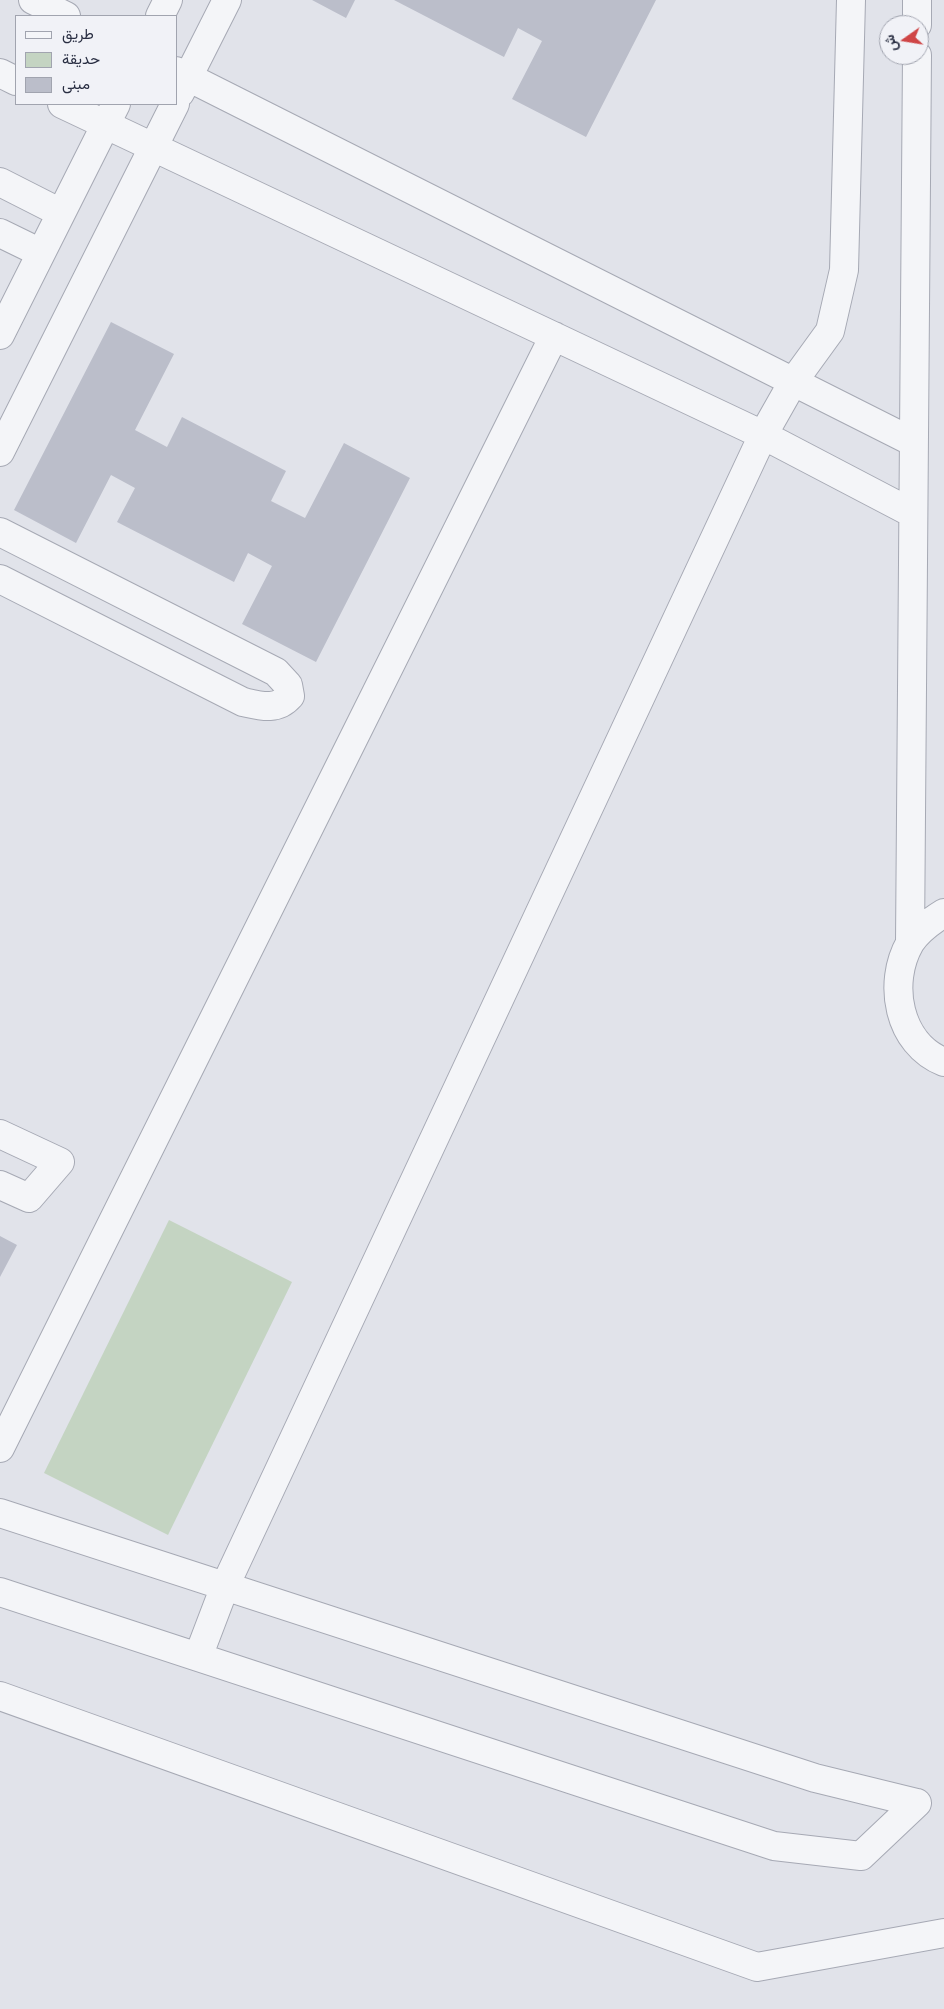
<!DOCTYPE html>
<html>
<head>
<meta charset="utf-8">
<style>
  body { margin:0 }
  #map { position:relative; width:944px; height:2009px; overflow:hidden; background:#e1e3ea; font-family:Jost,Vazirmatn,sans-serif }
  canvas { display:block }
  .legend { position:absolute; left:15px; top:15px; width:162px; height:90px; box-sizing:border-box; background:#f1f2f7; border:1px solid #a1a4af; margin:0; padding:6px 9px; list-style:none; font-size:15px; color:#292e42 }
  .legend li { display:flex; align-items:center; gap:10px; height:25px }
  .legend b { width:25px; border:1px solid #a1a4af }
  .north { position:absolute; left:879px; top:15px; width:50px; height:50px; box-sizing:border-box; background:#f1f2f7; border:1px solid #a1a4af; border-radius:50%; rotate:257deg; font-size:14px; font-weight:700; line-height:20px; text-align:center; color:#292e42 }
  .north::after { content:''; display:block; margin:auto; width:18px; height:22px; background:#cf4546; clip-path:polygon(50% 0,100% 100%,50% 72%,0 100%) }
</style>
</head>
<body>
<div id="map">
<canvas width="944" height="2009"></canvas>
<ul class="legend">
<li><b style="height:6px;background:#f4f5f8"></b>طريق</li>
<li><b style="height:14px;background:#c4d4c2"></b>حديقة</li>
<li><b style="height:14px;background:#bbbeca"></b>مبنى</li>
</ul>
<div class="north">ش</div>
</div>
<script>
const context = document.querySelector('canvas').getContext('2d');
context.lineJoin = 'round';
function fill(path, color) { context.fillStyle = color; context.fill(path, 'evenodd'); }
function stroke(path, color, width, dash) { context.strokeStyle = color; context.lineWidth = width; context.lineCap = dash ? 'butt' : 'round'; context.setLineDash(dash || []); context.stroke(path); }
fill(new Path2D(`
  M169,1220L292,1282L168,1535L44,1473Z`), '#c4d4c2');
fill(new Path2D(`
  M312,0H355L346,18Z
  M394,0H656L586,137L512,99L542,41L518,28L504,57Z
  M111,322L174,354L135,430L167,447L182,417L286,471L271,501L305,518L344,443L410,478L316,662L242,624L272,566L248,553L234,582L117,522L135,488L111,475L76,543L14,510Z
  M0,1236L17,1245L0,1277Z`), '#bbbeca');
const minor = new Path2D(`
  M33,0L66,16
  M160,16L168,0
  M917,25V0
  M176,71L913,442
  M0,73L16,81
  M180,93L227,0
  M62,104L763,435L912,513
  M0,182L61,213
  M0,233L41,253
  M0,335L116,104
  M0,452L175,104
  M0,532L276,672L288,685L290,696C277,711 261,706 243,702L0,579
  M944,913C931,921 918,930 910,943C887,983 898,1044 944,1062
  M910,942L917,55
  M0,1134L60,1162L29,1198L0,1185
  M0,1448L554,336
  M0,1513L815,1778L917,1803
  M0,1592L774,1846L861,1856L917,1803
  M198,1657L225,1586L763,435L793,382L830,331L844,270L851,0
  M0,1696L757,1967L944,1933`);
stroke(minor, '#a6a9b4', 30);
stroke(minor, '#f4f5f8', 28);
</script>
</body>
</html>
